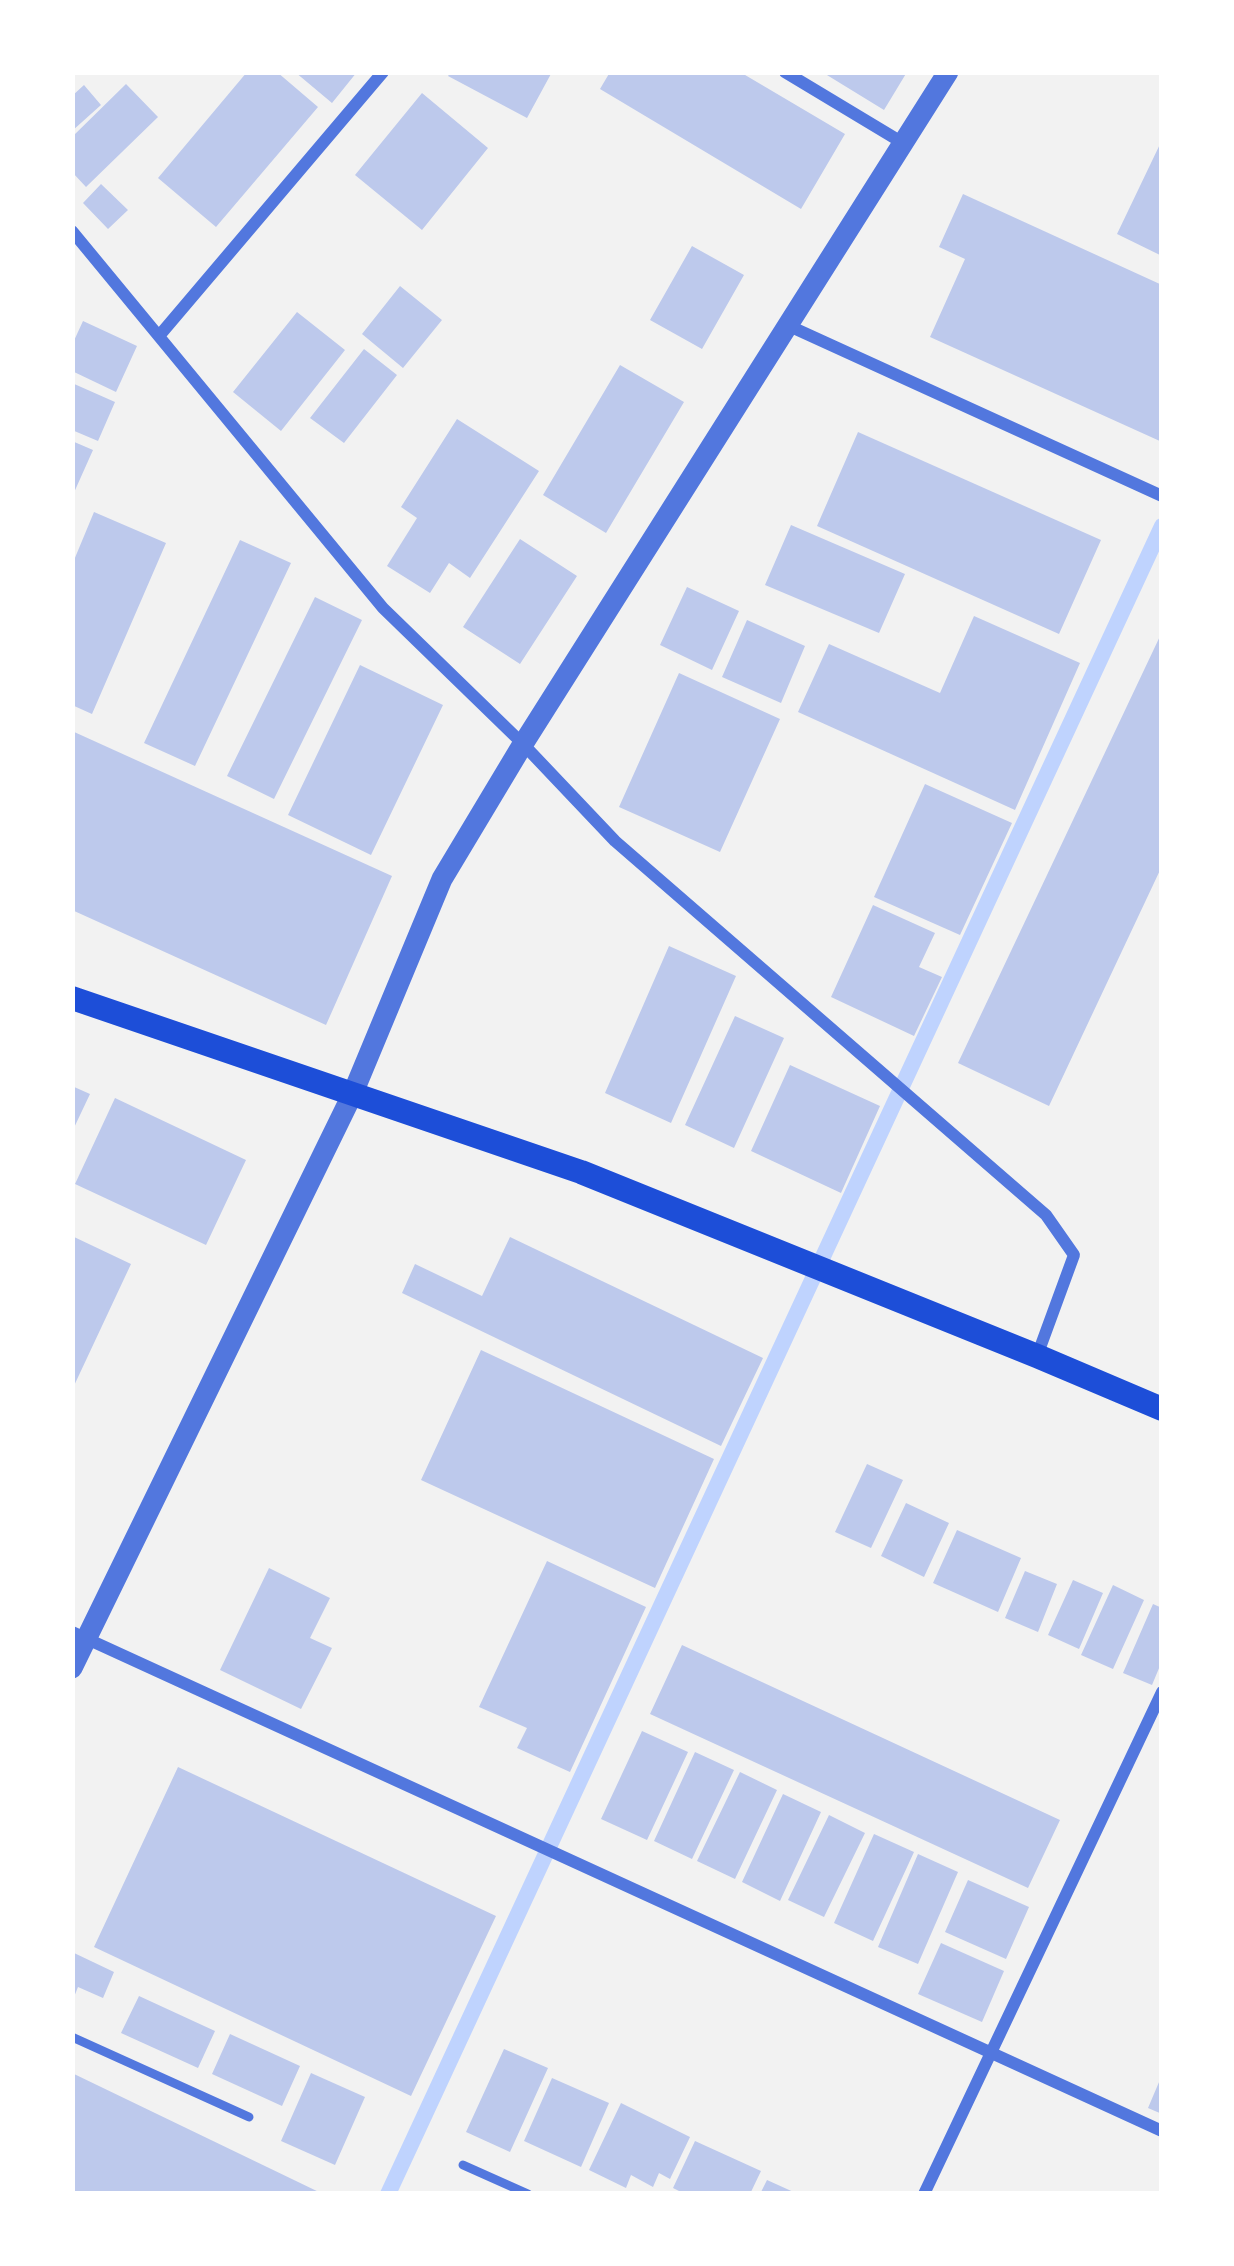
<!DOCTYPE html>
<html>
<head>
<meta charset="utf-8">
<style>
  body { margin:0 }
  #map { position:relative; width:1234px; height:2266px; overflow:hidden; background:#f2f2f2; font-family:Signika,sans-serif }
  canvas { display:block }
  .frame { position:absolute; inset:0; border:75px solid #fff; pointer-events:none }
</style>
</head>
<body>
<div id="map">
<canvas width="1234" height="2266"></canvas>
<div class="frame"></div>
</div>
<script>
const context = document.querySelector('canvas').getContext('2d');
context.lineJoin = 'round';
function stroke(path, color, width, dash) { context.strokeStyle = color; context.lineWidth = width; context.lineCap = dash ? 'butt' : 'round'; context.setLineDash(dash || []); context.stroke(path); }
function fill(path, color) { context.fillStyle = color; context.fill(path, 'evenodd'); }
stroke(new Path2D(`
  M388,2194L1162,526`), '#bfd3fe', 16);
fill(new Path2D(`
  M247,72H277L318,107L216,227L158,178Z
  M295,72H357L332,103Z
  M451,72H552L527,118L448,76Z
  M610,72H740L845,134L801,209L600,89Z
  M822,72H907L884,110Z
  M126,84L158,117L86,187L72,172V137Z
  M84,85L101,105L72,131V96Z
  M422,93L488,148L422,230L355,175Z
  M1162,140V256L1117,234Z
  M101,184L128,210L108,229L83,203Z
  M963,194L1162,285V442L930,337L965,259L939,247Z
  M692,246L744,275L702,349L650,320Z
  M400,286L442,320L403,368L362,334Z
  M297,312L345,350L281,431L233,392Z
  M83,321L137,346L116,392L72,371V345Z
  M364,349L397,375L344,443L310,418Z
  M620,365L684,402L606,533L543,495Z
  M72,383L115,402L98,441L72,430Z
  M457,419L539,471L470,578L449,563L430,593L387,566L417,518L401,507Z
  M858,432L1101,540L1059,634L817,526Z
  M72,441L93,450L72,497Z
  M94,512L166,543L92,714L72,705V565Z
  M791,525L905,574L879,633L765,585Z
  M520,539L577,576L520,664L463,627Z
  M240,540L291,563L195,766L144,743Z
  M687,587L739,611L712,670L660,645Z
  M315,597L362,620L274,799L227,776Z
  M974,616L1080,663L1015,810L798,712L829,644L940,693Z
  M747,620L805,646L781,703L722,677Z
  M1162,632V866L1049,1106L958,1063Z
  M360,665L443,705L371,855L288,815Z
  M679,673L780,719L720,852L619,807Z
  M72,731L392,876L326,1025L72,910Z
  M925,784L1012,823L960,935L874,897Z
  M873,905L935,933L919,967L942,977L914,1036L831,997Z
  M669,946L736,976L671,1123L605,1093Z
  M735,1016L784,1038L734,1148L685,1125Z
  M790,1065L880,1106L841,1193L751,1151Z
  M72,1086L90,1094L72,1132Z
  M115,1098L246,1160L206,1245L75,1184Z
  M72,1236L131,1264L72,1390Z
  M510,1237L763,1358L721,1446L402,1293L415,1264L482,1296Z
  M481,1350L714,1459L655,1588L421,1480Z
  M867,1464L903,1480L871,1548L835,1532Z
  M906,1503L949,1523L924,1577L881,1556Z
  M957,1530L1021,1558L998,1612L933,1583Z
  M547,1561L646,1607L570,1772L517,1748L527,1728L479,1707Z
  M269,1568L330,1598L310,1638L332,1648L301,1709L220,1670Z
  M1025,1571L1057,1584L1038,1632L1005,1618Z
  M1073,1580L1103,1593L1079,1649L1048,1635Z
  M1113,1585L1144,1600L1113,1669L1081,1655Z
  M1153,1604L1162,1608V1661L1152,1685L1123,1673Z
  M682,1645L1060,1820L1028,1888L650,1714Z
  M642,1731L688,1752L647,1840L601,1819Z
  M695,1752L734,1770L692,1859L654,1841Z
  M178,1767L496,1916L411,2096L94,1947Z
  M740,1772L777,1790L735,1879L697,1861Z
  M783,1794L821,1812L780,1901L742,1882Z
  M829,1815L865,1833L824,1917L788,1900Z
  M874,1834L914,1852L873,1941L834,1923Z
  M918,1854L958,1872L918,1964L878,1947Z
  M968,1880L1029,1907L1006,1959L945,1932Z
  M941,1943L1004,1971L982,2022L918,1994Z
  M72,1952L114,1972L103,1998L78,1987L72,2002Z
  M139,1996L215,2031L198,2068L121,2033Z
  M230,2034L300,2066L282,2106L212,2074Z
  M504,2049L548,2068L510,2152L466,2132Z
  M72,2073L323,2194H72Z
  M311,2073L365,2097L335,2165L281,2141Z
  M1162,2075V2114L1148,2108Z
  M552,2078L609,2103L581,2167L524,2141Z
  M621,2103L690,2137L670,2179L659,2173L653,2187L631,2175L626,2188L589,2170Z
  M695,2141L761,2171L750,2194H685L673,2188Z
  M767,2180L798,2194H760Z`), '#bdc9ec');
stroke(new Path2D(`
  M72,2037L249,2117
  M463,2165L528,2194`), '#5277de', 9);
stroke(new Path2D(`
  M785,72L903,143
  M72,231L383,608L523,744L615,841L1046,1215L1074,1255L1037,1356
  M787,325L1162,496
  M159,336L383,72
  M72,1632L1162,2131
  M924,2194L1162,1692`), '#5277de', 12);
stroke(new Path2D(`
  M72,1668L353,1093L442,879L523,744L948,72`), '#5277de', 21);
stroke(new Path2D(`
  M72,998L581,1172L1037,1356L1162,1409`), '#1d4ed8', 24);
</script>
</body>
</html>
